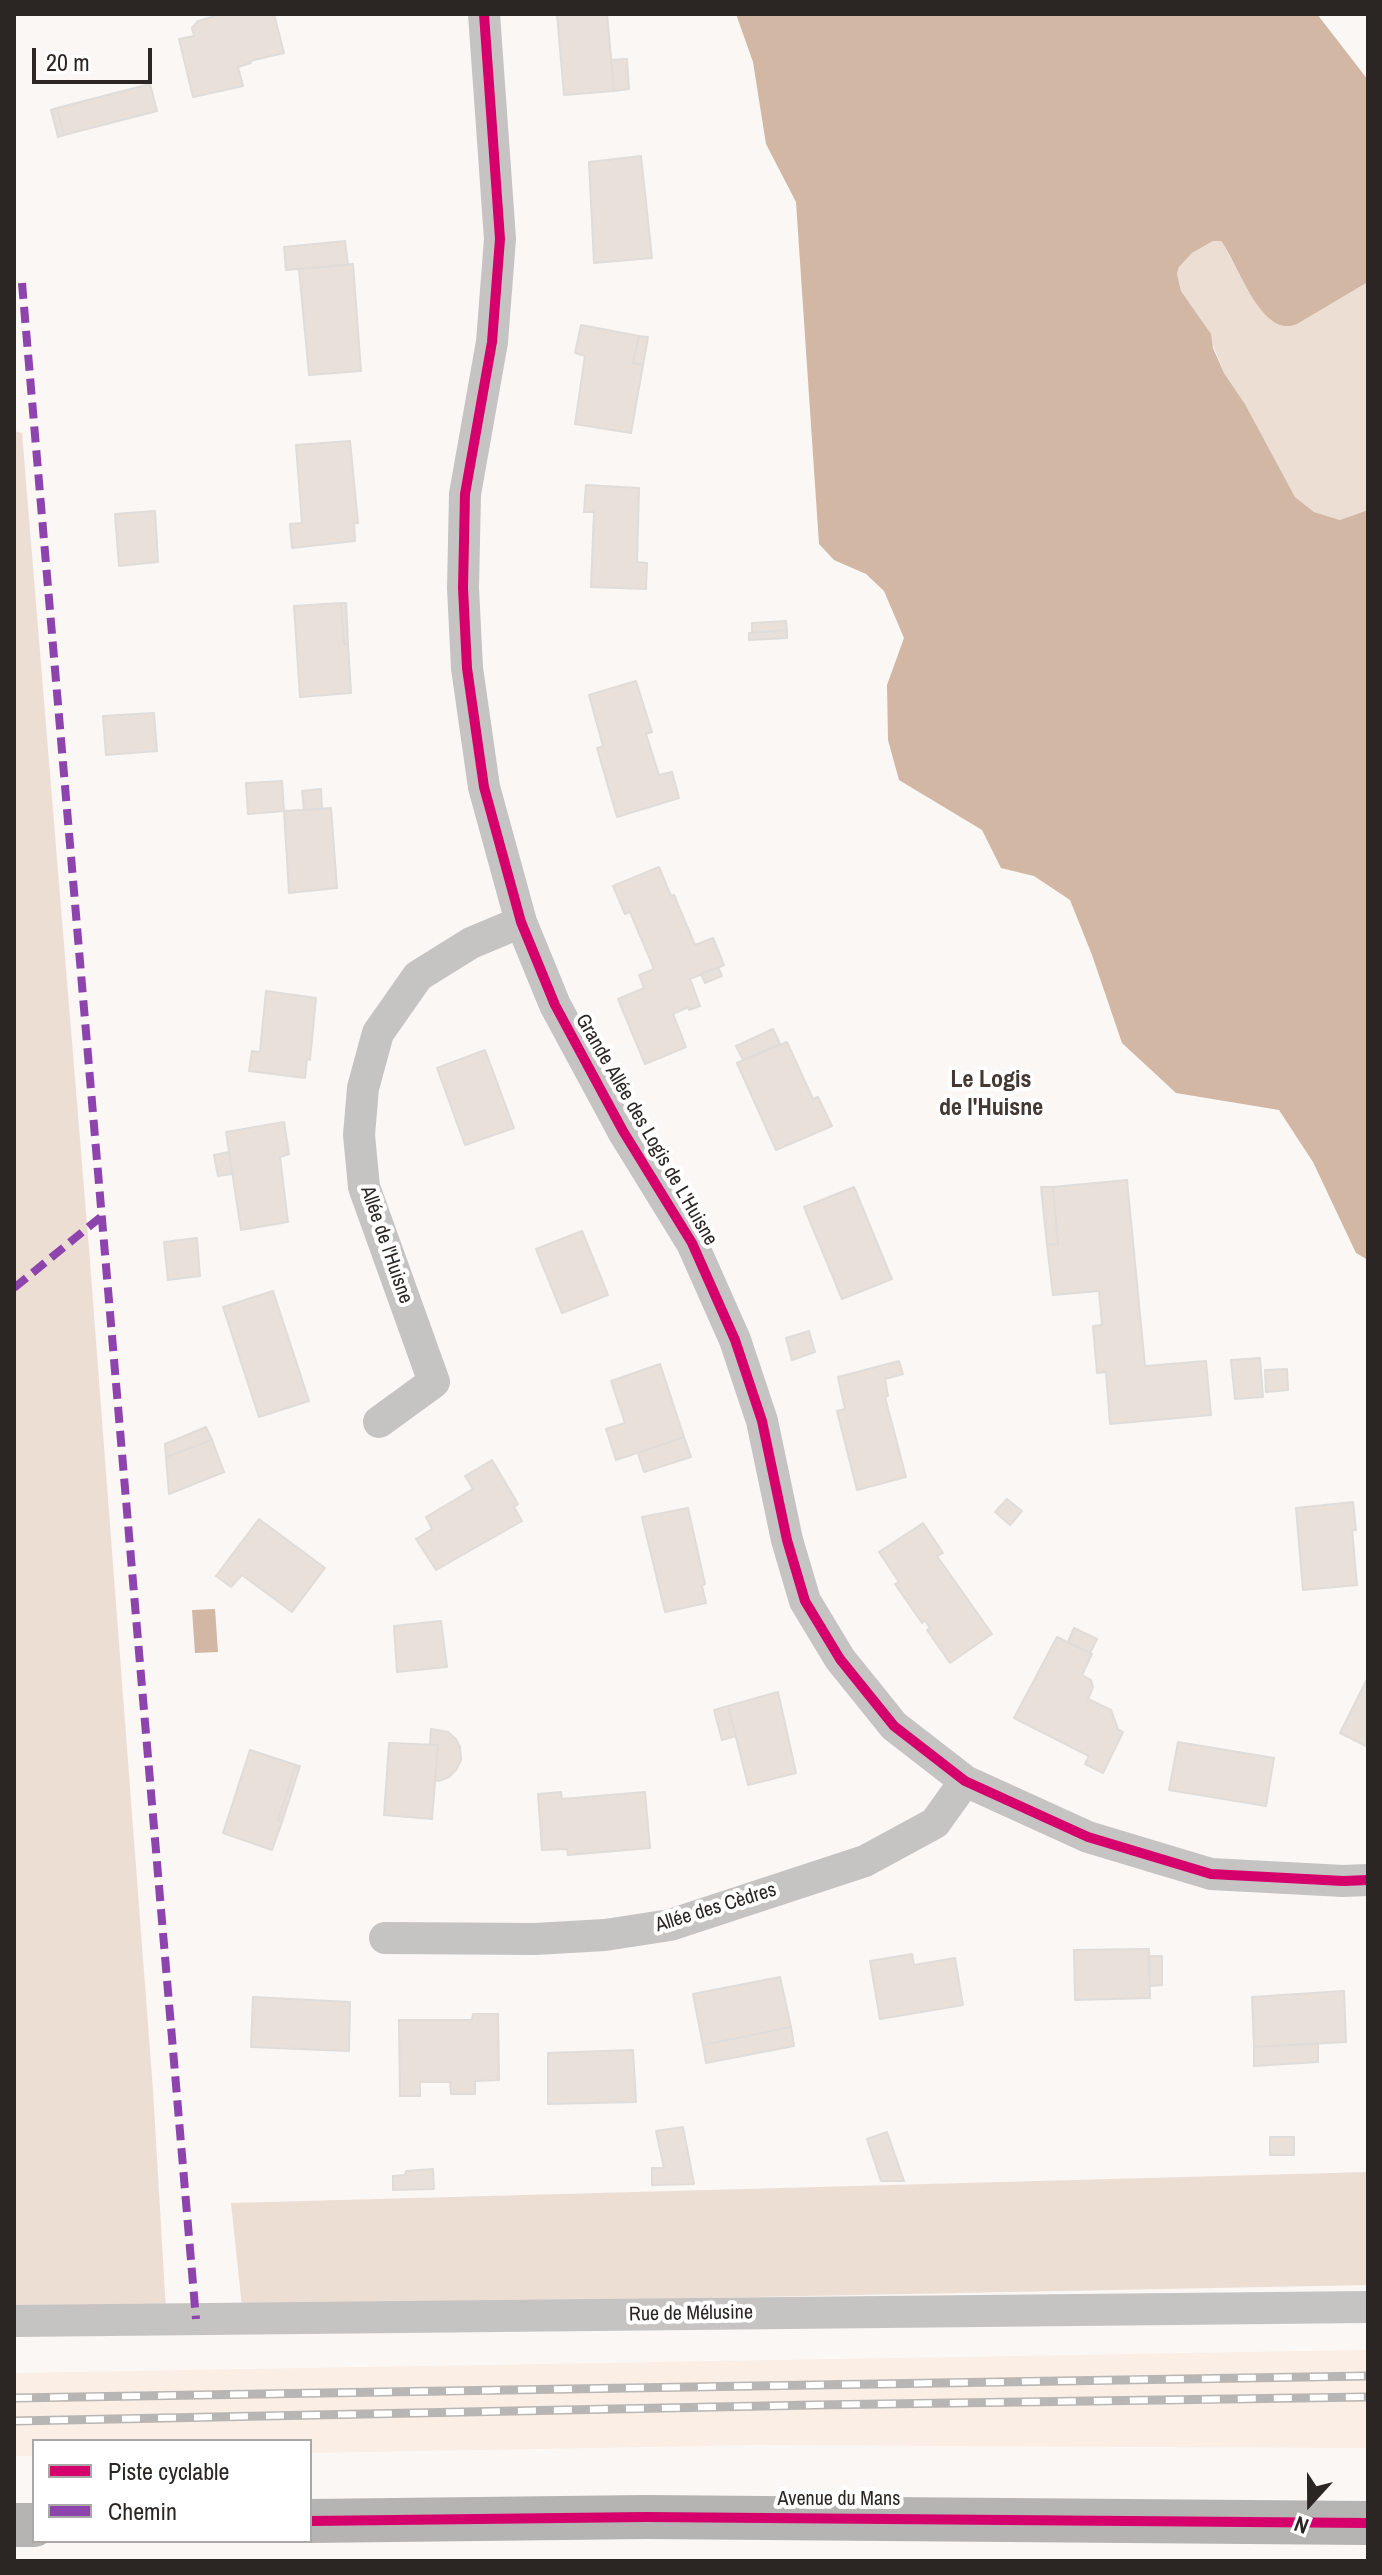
<!DOCTYPE html>
<html>
<head>
<meta charset="utf-8">
<style>
  body { margin:0 }
  #map { position:relative; width:1382px; height:2575px; overflow:hidden; background:#faf7f4; font-family:"Archivo Narrow",sans-serif }
  canvas { display:block }
  .frame { position:absolute; inset:0; border:16px solid #2b2623; pointer-events:none }
  .legend { position:absolute; left:32px; top:2439px; width:280px; height:104px; box-sizing:border-box; background:#fff; border:2px solid #aaa8a7; margin:0; padding:10px 14px; list-style:none; font-size:24px; color:#2b2623 }
  .legend li { display:flex; align-items:center; gap:16px; height:40px }
  .legend b { width:40px; border:2px solid #aaa8a7 }
  .north { position:absolute; left:1270px; top:2463px; width:80px; height:80px; -webkit-text-stroke:6px #fff; paint-order:stroke; rotate:201deg; font-size:22px; font-weight:700; line-height:32px; text-align:center; color:#2b2623 }
  .north::after { content:''; display:block; margin:auto; width:28px; height:36px; background:#2b2623; clip-path:polygon(50% 0,100% 100%,50% 72%,0 100%) }
  .scale { position:absolute; left:32px; top:48px; width:120px; height:36px; box-sizing:border-box; border:4px solid #2b2623; border-top:0; padding-left:10px; font-size:24px; line-height:28px; white-space:nowrap; color:#2b2623; -webkit-text-stroke:6px #fff; paint-order:stroke }
</style>
</head>
<body>
<div id="map">
<canvas width="1382" height="2575"></canvas>
<div class="frame"></div>
<ul class="legend">
<li><b style="height:10px;background:#d6006c"></b>Piste cyclable</li>
<li><b style="height:10px;background:#8e44ad"></b>Chemin</li>
</ul>
<div class="north">N</div>
<div class="scale">20 m</div>
</div>
<script>
const context = document.querySelector('canvas').getContext('2d');
context.lineJoin = 'round';
function fill(path, color) { context.fillStyle = color; context.fill(path, 'evenodd'); }
function stroke(path, color, width, dash) { context.strokeStyle = color; context.lineWidth = width; context.lineCap = dash ? 'butt' : 'round'; context.setLineDash(dash || []); context.stroke(path); }
function label(font, color, halo, rows, align = 'center') {
  context.font = font + ' "Archivo Narrow",sans-serif'; context.lineWidth = 8; context.setLineDash([]); context.textBaseline = 'middle'; context.strokeStyle = halo; context.fillStyle = color; for (const [text, x, y, turn = 0] of rows) {
    context.save(); context.translate(x, y); context.rotate((+turn || 0) * Math.PI / 180); context.textAlign = isNaN(turn) ? turn : align; if (halo) context.strokeText(text, 0, 0); context.fillText(text, 0, 0); context.restore();
  }
}
fill(new Path2D(`
  M1368,2350V2448L757,2445L310,2453V2441H34V2456H14V2373Z`), '#faeee5');
fill(new Path2D(`
  M1213,241H1221L1225,247L1248,291L1273,321L1297,324L1368,282V510L1340,520L1314,512L1295,497L1245,404L1224,373L1206,327L1181,291L1177,274L1179,267L1192,253Z
  M14,431L22,433L89,1249L153,2090L166,2311L14,2312Z
  M1368,2172V2285L242,2307L231,2203Z`), '#edded4');
fill(new Path2D(`
  M736,14H1317L1368,80V282L1297,324C1261,340 1237,261 1221,241H1213L1192,253L1179,267L1177,274L1181,291L1211,334L1213,348L1224,373L1245,404L1295,497L1314,512L1340,520L1368,510V1260L1356,1253L1313,1162L1279,1110L1176,1093L1122,1043L1092,955L1070,900L1034,876L1001,868L982,830L899,780L888,740L887,685L904,638L884,591L866,574L834,560L819,544L796,202L766,144L753,62Z
  M215,1609L218,1652L195,1653L192,1610Z`), '#d1b7a4');
const building = new Path2D(`
  M222,14H274L284,53L250,61L251,63L238,67L243,86L193,97L179,39L194,36L192,28L198,21Z
  M557,14H607L614,91L564,95Z
  M627,59L629,89L614,91L611,60Z
  M150,84L157,111L64,135L57,108Z
  M57,108L64,135L58,137L51,110Z
  M641,156L652,258L594,263L589,162Z
  M345,241L348,265L286,270L284,247Z
  M353,264L361,371L309,375L299,269Z
  M581,325L639,336L633,363L643,365L631,433L575,424L585,356L575,353Z
  M639,336L648,337L643,365L633,363Z
  M350,441L358,523H354L355,541L292,548L290,524L302,523L296,445Z
  M586,485L639,488L637,562L647,563L646,589L591,587L594,512H584Z
  M155,511L158,562L119,566L115,514Z
  M341,603H346L348,644H344Z
  M341,603L344,644H348L351,693L300,697L294,606Z
  M786,621L787,630L752,633V623Z
  M787,630V638L749,640V633Z
  M636,681L652,732L646,734L659,775L672,772L679,798L617,817L597,748L603,746L589,695Z
  M154,713L157,751L106,755L103,716Z
  M282,781L284,811L248,814L246,783Z
  M321,789L322,809L304,810L302,791Z
  M331,808L337,888L289,893L284,811Z
  M659,867L671,896L674,895L695,945L713,938L724,965L690,979L700,1006L689,1010L688,1007L673,1014L686,1047L645,1064L618,999L644,988L639,975L654,969L630,912L625,914L613,886Z
  M718,967L722,976L705,983L701,974Z
  M266,991L316,998L310,1060L307,1059L305,1078L249,1071L252,1051L260,1052Z
  M773,1029L780,1044L743,1060L736,1046Z
  M787,1042L813,1099L818,1097L832,1126L776,1150L737,1063Z
  M485,1050L514,1128L465,1145L437,1068Z
  M284,1122L289,1154L280,1157L288,1222L241,1230L226,1132Z
  M229,1152L232,1174L218,1176L214,1155Z
  M1127,1180L1145,1366L1206,1361L1211,1415L1110,1424L1106,1372L1097,1373L1093,1326L1102,1325L1099,1291L1053,1295L1047,1245L1058,1244L1053,1187Z
  M854,1187L892,1279L842,1299L804,1207Z
  M1041,1187H1053L1058,1244L1047,1245Z
  M582,1231L608,1295L562,1313L536,1249Z
  M197,1238L200,1276L168,1280L164,1242Z
  M273,1291L309,1401L259,1417L223,1307Z
  M809,1331L815,1352L792,1360L786,1338Z
  M1260,1358L1263,1397L1235,1399L1231,1360Z
  M899,1361L903,1374L885,1379L888,1396L885,1397L906,1477L857,1490L837,1411L845,1409L838,1377Z
  M660,1364L684,1437L616,1460L606,1429L625,1423L611,1381Z
  M1287,1369L1288,1390L1266,1392L1265,1370Z
  M206,1427L212,1440L166,1457L165,1444Z
  M684,1437L691,1457L644,1472L638,1453Z
  M212,1440L224,1472L169,1494L166,1457Z
  M492,1460L518,1504L514,1507L522,1521L436,1570L416,1539L432,1529L426,1517L473,1489L465,1476Z
  M1007,1499L1022,1511L1010,1525L995,1512Z
  M1353,1502L1356,1530H1352L1357,1585L1303,1590L1296,1508Z
  M688,1508L705,1584L702,1586L706,1603L665,1612L642,1517Z
  M259,1519L325,1568L292,1612L242,1575L231,1587L216,1576Z
  M923,1523L943,1553L937,1556L992,1634L950,1663L927,1630L930,1628L925,1620L922,1623L895,1584L899,1582L879,1552Z
  M441,1621L447,1667L397,1672L394,1626Z
  M1074,1628L1097,1639L1090,1653L1068,1642Z
  M1057,1637L1092,1654L1082,1675L1091,1680L1093,1687L1088,1699L1111,1710L1118,1729L1123,1732L1103,1773L1085,1764L1089,1756L1014,1718Z
  M1368,1677V1747L1340,1733Z
  M778,1692L796,1773L748,1785L728,1706Z
  M728,1706L736,1736L722,1740L714,1710Z
  M431,1729L448,1732L456,1739L460,1747L461,1760L456,1770L449,1777L439,1781L435,1780L438,1745H430Z
  M1178,1742L1274,1758L1266,1806L1169,1790Z
  M389,1743L438,1745L432,1819L384,1815Z
  M250,1750L296,1765L278,1820L282,1822L272,1850L223,1833Z
  M296,1765L300,1766L282,1822L278,1820Z
  M561,1792L562,1799L645,1792L650,1848L568,1855L567,1849L542,1850L538,1794Z
  M1149,1949L1150,1998L1075,2000L1074,1950Z
  M912,1954L914,1965L955,1958L963,2005L880,2019L870,1961Z
  M1148,1956H1162V1985L1150,1986Z
  M780,1977L791,2027L703,2045L693,1994Z
  M1344,1991L1346,2042L1254,2047L1252,1997Z
  M253,1997L350,2002L349,2051L251,2047Z
  M473,2014H498L499,2080L475,2081V2094H451L450,2082H420V2096H400L399,2020H472Z
  M791,2027L794,2046L706,2063L703,2045Z
  M1318,2043V2062L1254,2066V2047Z
  M633,2050L636,2102L548,2104V2053Z
  M683,2127L694,2184L652,2185V2168H664L656,2131Z
  M887,2132L904,2181H881L867,2139Z
  M1270,2137H1294V2155H1270Z
  M433,2169L434,2189L393,2190V2176L405,2175L406,2171Z`);
fill(building, '#e9e0da');
stroke(building, '#e0dcd9', 2);
stroke(new Path2D(`
  M484,14L500,239L492,342L465,494L463,588L467,668L484,787L521,922L555,1005L623,1131L692,1243L735,1340L762,1421L787,1540L805,1601L840,1659L894,1726L965,1781L1088,1837L1211,1874L1343,1881L1368,1880
  M379,1422L434,1382L364,1187L359,1135L363,1088L378,1033L418,976L471,943L521,922
  M385,1938L535,1939L605,1935L670,1925L865,1861L935,1823L965,1781
  M14,2321L1368,2307`), '#c6c4c3', 32);
stroke(new Path2D(`
  M310,2521L646,2517L1368,2523
  M14,2525H34`), '#b6b4b2', 44);
const rail = new Path2D(`
  M14,2398L1368,2376
  M14,2421L814,2405L1368,2397`);
stroke(rail, '#b8b6b4', 9);
stroke(rail, '#fff', 6, [18]);
stroke(new Path2D(`
  M22,283L196,2319
  M14,1288L102,1216`), '#8e44ad', 8, [16, 8]);
stroke(new Path2D(`
  M484,14L500,239L492,342L465,494L463,588L467,668L484,787L521,922L555,1005L623,1131L692,1243L735,1340L762,1421L787,1540L805,1601L840,1659L894,1726L965,1781L1088,1837L1211,1874L1343,1881L1368,1880
  M310,2521L646,2517L1368,2523`), '#d6006c', 10);
label('20px', '#2b2623', '#fff', [
  ["Grande Allée des Logis de L'Huisne",646,1130,60],
  ["Allée de l'Huisne",386,1245,71],
  ["Allée des Cèdres",716,1908,-17],
  ["Rue de Mélusine",691,2314,-1],
  ["Avenue du Mans",839,2500]
]);
label('bold 24px', '#433932', '#fff', [
  ["Le Logis",991,1081],
  ["de l'Huisne",991,1109]
]);
</script>
</body>
</html>
